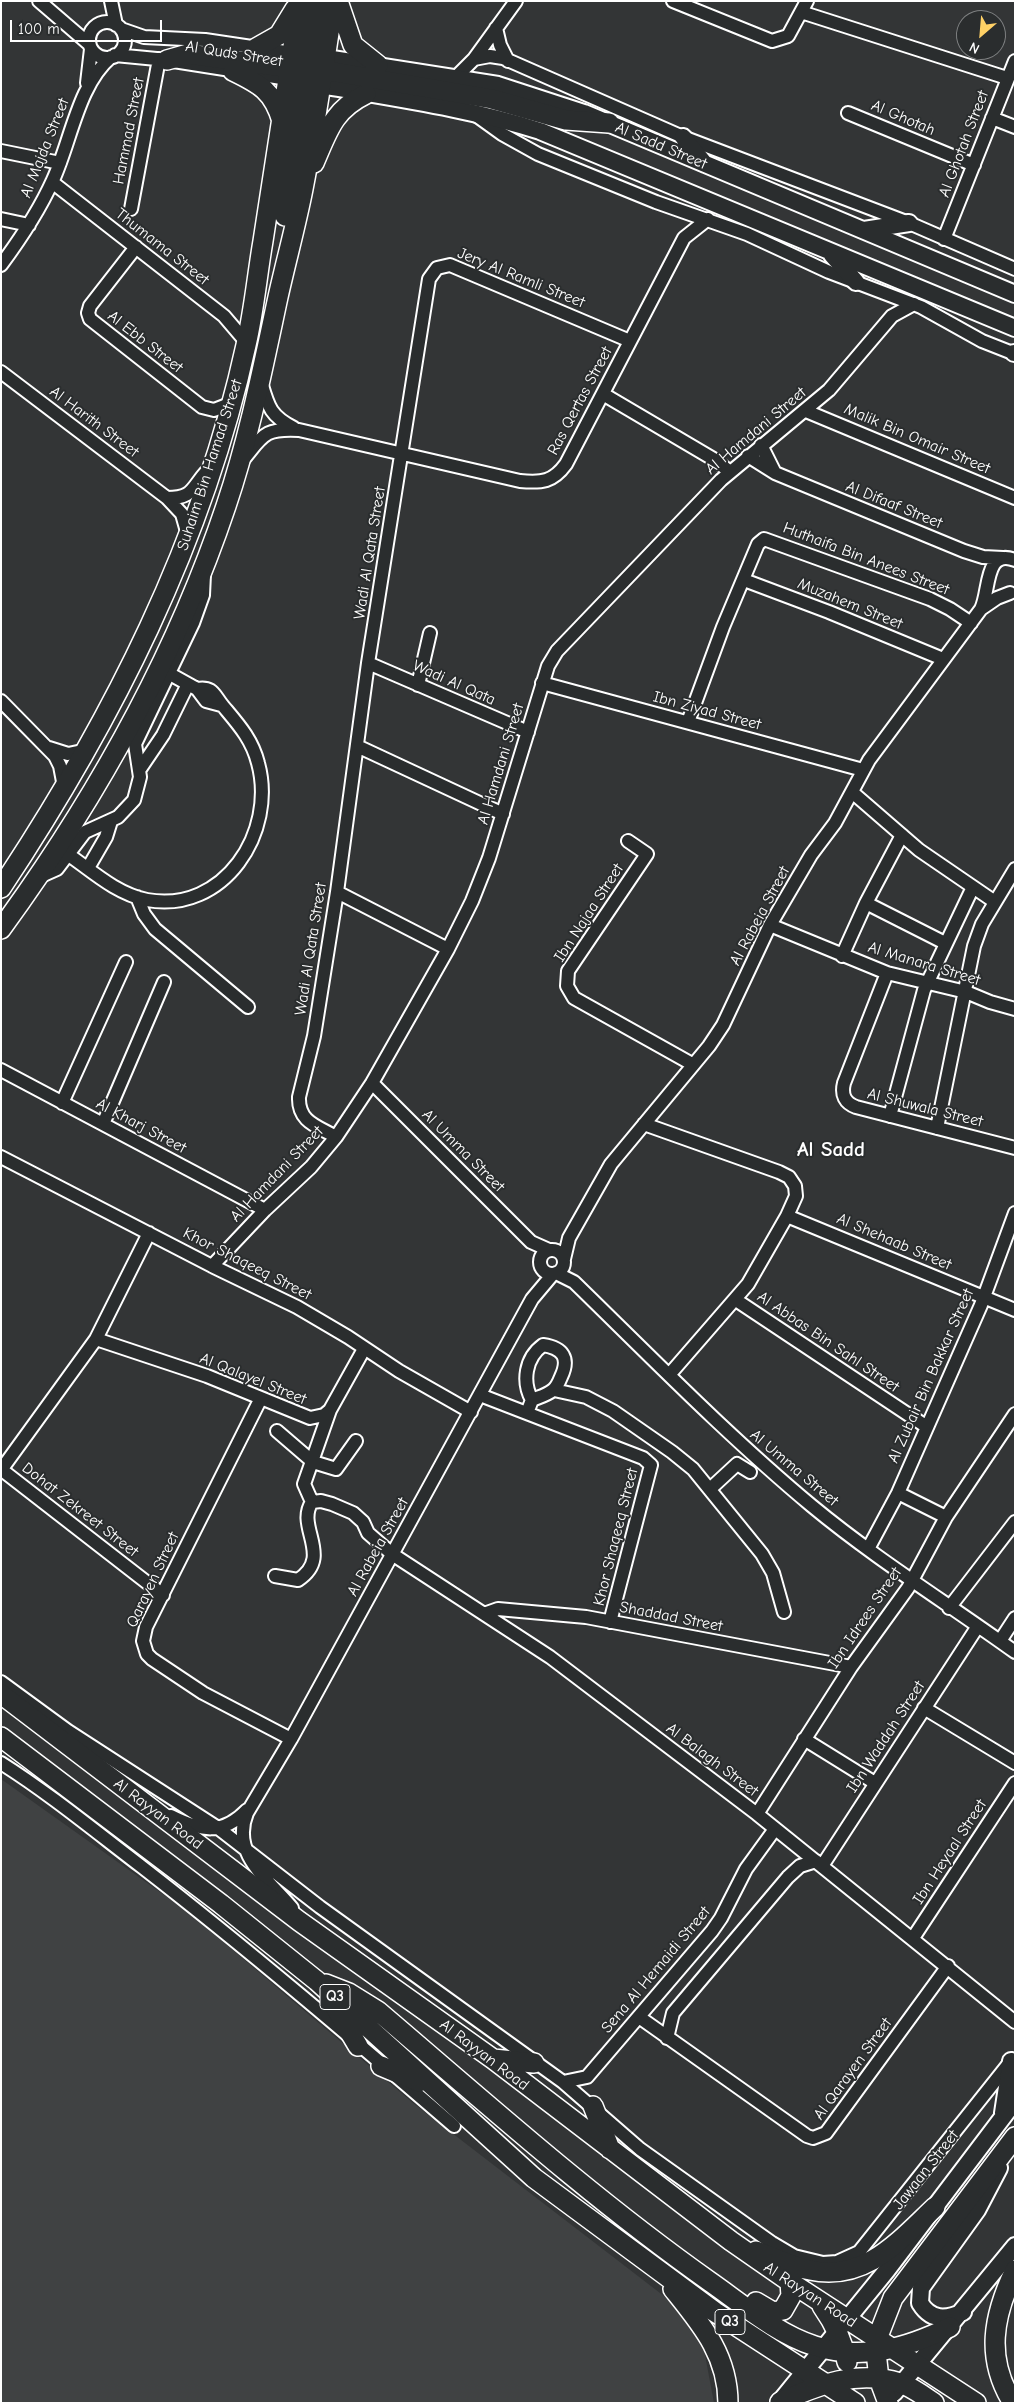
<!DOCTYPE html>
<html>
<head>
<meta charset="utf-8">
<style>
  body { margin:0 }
  #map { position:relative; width:1016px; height:2404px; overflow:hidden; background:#333536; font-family:"Comic Neue",sans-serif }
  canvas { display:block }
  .frame { position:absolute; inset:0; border:2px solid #fff; pointer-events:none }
  .north { position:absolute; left:956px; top:10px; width:50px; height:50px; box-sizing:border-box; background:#2a2d2e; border:1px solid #7f8182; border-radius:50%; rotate:207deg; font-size:14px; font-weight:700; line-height:20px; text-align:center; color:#fff }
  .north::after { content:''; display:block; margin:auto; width:18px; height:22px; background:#ffd166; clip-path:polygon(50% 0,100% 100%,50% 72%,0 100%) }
  .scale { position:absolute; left:10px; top:20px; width:152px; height:22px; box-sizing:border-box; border:2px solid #fff; border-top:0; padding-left:6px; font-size:15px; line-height:18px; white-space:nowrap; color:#fff; -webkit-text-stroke:4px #2a2d2e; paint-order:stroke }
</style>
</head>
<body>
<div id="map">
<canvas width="1016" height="2404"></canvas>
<div class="frame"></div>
<div class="north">N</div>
<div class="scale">100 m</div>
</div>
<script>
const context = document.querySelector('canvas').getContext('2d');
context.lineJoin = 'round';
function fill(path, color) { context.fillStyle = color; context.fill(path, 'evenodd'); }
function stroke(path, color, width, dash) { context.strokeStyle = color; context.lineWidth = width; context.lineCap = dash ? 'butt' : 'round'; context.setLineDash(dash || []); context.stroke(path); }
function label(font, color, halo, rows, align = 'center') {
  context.font = font + ' "Comic Neue",sans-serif'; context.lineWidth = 4; context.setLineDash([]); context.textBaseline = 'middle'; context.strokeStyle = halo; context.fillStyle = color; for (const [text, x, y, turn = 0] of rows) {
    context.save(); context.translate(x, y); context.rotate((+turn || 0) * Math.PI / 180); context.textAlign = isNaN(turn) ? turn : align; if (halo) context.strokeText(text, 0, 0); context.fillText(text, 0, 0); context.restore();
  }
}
fill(new Path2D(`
  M1,1779L188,1912L413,2103L699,2323L714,2403H1Z`), '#404243');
const minor = new Path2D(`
  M39,1L89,44
  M111,1L116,25
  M673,1L772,41L788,36L807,1
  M801,12L1007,78
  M89 40a18 18 0 1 1 36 0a18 18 0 1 1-36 0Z
  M496,28L500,45L508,61
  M121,29L144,37L205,40L292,53
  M115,55L167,60L288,79
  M474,59L490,56L503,58L683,137L909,223L1015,269
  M456,77L474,59L516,1
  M87,83L91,49
  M848,113L974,165
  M477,116L502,134L538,154L656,202L747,234L829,272L921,307L982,341L1015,354
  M992,118L1015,127
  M1,151L60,163
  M52,182L224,316L247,343
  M131,209L159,59
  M1,219L29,225
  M944,239L1015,61
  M136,247L90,306L88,313L90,319L202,407L214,410L232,403
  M1,265C21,238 39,211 53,180C71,141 78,85 111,57
  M1,372L167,498L182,514L188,535
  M261,382C268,406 270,416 294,428
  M603,394L715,460L730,472
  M806,411L1015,498
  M761,445L775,473
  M748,456L775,473L964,551L983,557L1003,558
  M242,461C263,436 263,428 299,430L520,481C542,483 553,482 566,464L684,238L708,219
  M167,498C193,498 191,489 206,472
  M744,580L829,612L943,659
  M981,609L997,598L1010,593
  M368,663L528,732
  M170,674L197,689L206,701L221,705
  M542,683L863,770
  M418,685L430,633
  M1,701L55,756L60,766L64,787
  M688,722L723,627L758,544L764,539L930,599L950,609L971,623
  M357,746L503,814
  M49,748L68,754L87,750
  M140,769L163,735L188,684
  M852,792L919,850L995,902
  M628,841L647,854L568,971L567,986L574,998L692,1064
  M69,855C93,872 117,894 147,900C224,914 277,832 258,763C252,739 238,724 223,706C214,696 214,686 197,689
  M88,868L106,837L111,821
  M39,877L57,869L85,832L118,817L134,800L140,777L135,744L193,623L203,595L204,574
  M337,892L448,949
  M137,897L144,914L155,929L248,1007
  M866,903L945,943
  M770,925L887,973L966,992L990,1002L1015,1009
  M842,956L866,903L902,835
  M887,973L844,1083C841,1095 845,1103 856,1107L1015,1148
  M1,1070L265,1210
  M372,1083L531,1242L549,1250
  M62,1103L126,962
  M890,1116L924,990L973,887
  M103,1124L164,982
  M644,1124L779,1172L789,1177L795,1186L796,1196L787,1216L748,1284L669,1375
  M937,1128L974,946L982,924L1015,869
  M336,1137C317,1126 298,1122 299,1097L314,1036L337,892L368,663L429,279L437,268L450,265L630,341
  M1,1157L212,1266L297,1307L348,1337L399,1371L471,1412
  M787,1216L1015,1310
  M540 1262a12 12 0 1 1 24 0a12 12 0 1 1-24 0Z
  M564,1259L569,1238L611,1164L709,1046L723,1025L770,925L811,855L835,823L869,760L981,609C990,592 984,548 1015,560
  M212,1266L265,1210L311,1167L336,1137L372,1083L448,949L472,901L489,858L548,666L557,651L721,480L829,390L892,316L914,304
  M556,1273L574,1282C652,1358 728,1436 812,1506C876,1559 947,1603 1015,1652
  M736,1300L927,1427
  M96,1339L207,1376L310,1418L324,1415L330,1410L364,1349
  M554,1390L586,1397L613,1411L672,1452L693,1469L762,1554L773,1573L784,1612
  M480,1395L643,1458L651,1465L610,1622
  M261,1398L146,1627L143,1641L147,1654L152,1659L203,1693L291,1739
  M527,1413L532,1400C522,1382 525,1358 543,1345C563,1348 570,1358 561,1377C559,1382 557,1387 553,1390C547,1395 539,1397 532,1400
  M277,1431L313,1462L336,1469L356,1441
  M1,1470L96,1339L149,1233
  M2,1470L163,1595
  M710,1489L737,1464L750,1472
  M898,1493L946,1517
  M312,1502L304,1484L330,1410
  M868,1549L898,1493L981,1305L1015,1213
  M275,1576L298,1580C334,1556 295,1527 312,1502L321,1501L332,1504L353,1513L363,1522L368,1533L392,1554L550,1657L757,1814L1015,2022
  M949,1608L1015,1522
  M484,1614L498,1609L586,1617L851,1667
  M1000,1641L1015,1618
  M1,1682L68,1731L218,1828L320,1907L563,2082L640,2149L772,2243L794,2256L823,2263L837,2262L859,2252L1011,2061
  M924,1708L1015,1763
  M804,1739L875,1783
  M1,1763C50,1794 96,1832 142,1867C249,1950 352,2038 454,2126
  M757,1814L851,1667L908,1588L946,1517L1015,1414
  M171,1816C201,1831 222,1836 247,1810
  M822,1866L978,1626
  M292,1908C269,1880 230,1854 247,1813L291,1739L532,1299L553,1274
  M913,1938L1015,1783
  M639,2017L807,2136L813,2138L826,2133L948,1966
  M667,2038L673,2013L788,1877L800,1866L816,1861
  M563,2082L587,2077L712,1931L721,1918L746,1869L775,1829`);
const major = new Path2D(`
  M313,56L498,85L584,113L1015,294
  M309,83C386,97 465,107 540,131L1015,328
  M683,137L705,164
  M864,230L909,223
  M832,255L856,282
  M1014,353H1015
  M1003,2113L1011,2061
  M963,2312C946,2320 931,2321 920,2303L921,2288L977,2210L999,2168
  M894,2393L1015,2246
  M779,2403L887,2270L1015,2101`);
const highway = new Path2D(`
  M338,1L353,45L378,65
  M256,48L279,35L295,9
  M167,60L188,54L290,68L302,66
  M233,71C260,84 273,91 282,121
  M316,77L309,55L318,1
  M288,79L305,73L323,70L492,99L566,120L609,123
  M314,163C328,131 333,110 366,94
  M285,216L306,83L301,63
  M1,888C112,721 203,542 246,345C254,311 257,276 263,241C276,161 288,81 300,1
  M1,929C95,800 175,658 226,506C249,438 263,367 278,297C286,261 296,225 303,189C315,127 324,64 334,1
  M1,1694L299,1921L493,2059L731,2241L790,2282L976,2403
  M1,1737L221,1904L317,1981L534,2178L715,2312L855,2403
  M326,1984L349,1993L378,2011C486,2103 593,2199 709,2281C742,2304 777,2334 815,2346C863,2361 907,2348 950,2327
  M333,2004L358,2046
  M493,2059L534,2063
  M381,2066L419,2082
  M593,2106L610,2149
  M756,2251C774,2257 792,2267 810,2270C865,2282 899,2241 935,2207
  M673,2289C701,2324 728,2355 728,2403
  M756,2302L773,2312L783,2310L791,2296L790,2282
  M822,2306C834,2323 843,2341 847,2362
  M780,2402C818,2385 858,2369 900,2383C912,2387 924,2396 934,2403
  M888,2403L879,2379L876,2352L877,2339L893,2298L1015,2137
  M1013,2403C985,2358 993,2316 1015,2270`);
stroke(minor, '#fff', 16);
stroke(major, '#fff', 20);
stroke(highway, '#fff', 22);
stroke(minor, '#2a2d2e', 12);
stroke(major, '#2a2d2e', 16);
stroke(highway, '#2a2d2e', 19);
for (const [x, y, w] of [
  [335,1997,30],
  [730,2322,30]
]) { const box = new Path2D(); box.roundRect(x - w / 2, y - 12.5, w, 25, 4); context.fillStyle = '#2a2d2e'; context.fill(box); stroke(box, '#fff', 1); }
label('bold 15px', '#fff', null, [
  ["Q3",335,1997],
  ["Q3",730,2322]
]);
label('16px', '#fff', '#2a2d2e', [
  ["Al Quds Street",234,54,9],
  ["Al Ghotah",903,118,23],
  ["Hammad Street",129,131,-79],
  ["Al Ghotah Street",964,144,-69],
  ["Al Sadd Street",661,146,23],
  ["Al Majda Street",45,148,-68],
  ["Thumama Street",162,247,38],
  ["Jery Al Ramli Street",521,278,22],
  ["Al Ebb Street",145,342,38],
  ["Ras Qertas Street",580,401,-62],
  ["Al Harith Street",94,422,37],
  ["Al Hamdani Street",756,431,-40],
  ["Malik Bin Omair Street",917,439,23],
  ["Suhaim Bin Hamad Street",210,465,-72],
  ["Al Difaaf Street",894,505,22],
  ["Wadi Al Qata Street",370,553,-81],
  ["Huthaifa Bin Anees Street",866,559,21],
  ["Muzahem Street",850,604,22],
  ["Wadi Al Qata",454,683,24],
  ["Ibn Ziyad Street",707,711,15],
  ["Al Hamdani Street",501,764,-73],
  ["Ibn Najaa Street",589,913,-57],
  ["Al Rabeia Street",760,916,-62],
  ["Wadi Al Qata Street",311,949,-81],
  ["Al Manara Street",924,964,17],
  ["Al Shuwala Street",925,1108,14],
  ["Al Kharj Street",141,1126,28],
  ["Al Umma Street",463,1151,45],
  ["Al Hamdani Street",277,1174,-46],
  ["Al Shehaab Street",894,1242,23],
  ["Khor Shaqeeq Street",247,1264,27],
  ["Al Abbas Bin Sahl Street",828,1342,34],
  ["Al Zubair Bin Bakkar Street",931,1376,-66],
  ["Al Qalayel Street",253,1379,22],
  ["Al Umma Street",794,1468,40],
  ["Dohat Zekreet Street",80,1510,38],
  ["Khor Shaqeeq Street",616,1537,-76],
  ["Al Rabeia Street",378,1547,-61],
  ["Qarayen Street",153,1580,-65],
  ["Shaddad Street",671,1617,11],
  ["Ibn Idrees Street",865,1618,-56],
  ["Ibn Waddah Street",886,1737,-57],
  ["Al Balagh Street",712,1760,37],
  ["Al Rayyan Road",158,1814,37],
  ["Ibn Heyaal Street",950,1852,-57],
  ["Sena Al Hemaidi Street",656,1970,-50],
  ["Al Rayyan Road",484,2055,37],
  ["Al Qarayen Street",853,2069,-54],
  ["Jawaan Street",926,2170,-52],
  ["Al Rayyan Road",810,2295,33]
]);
label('bold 21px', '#fff', '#2a2d2e', [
  ["Al Sadd",831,1150]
]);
</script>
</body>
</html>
